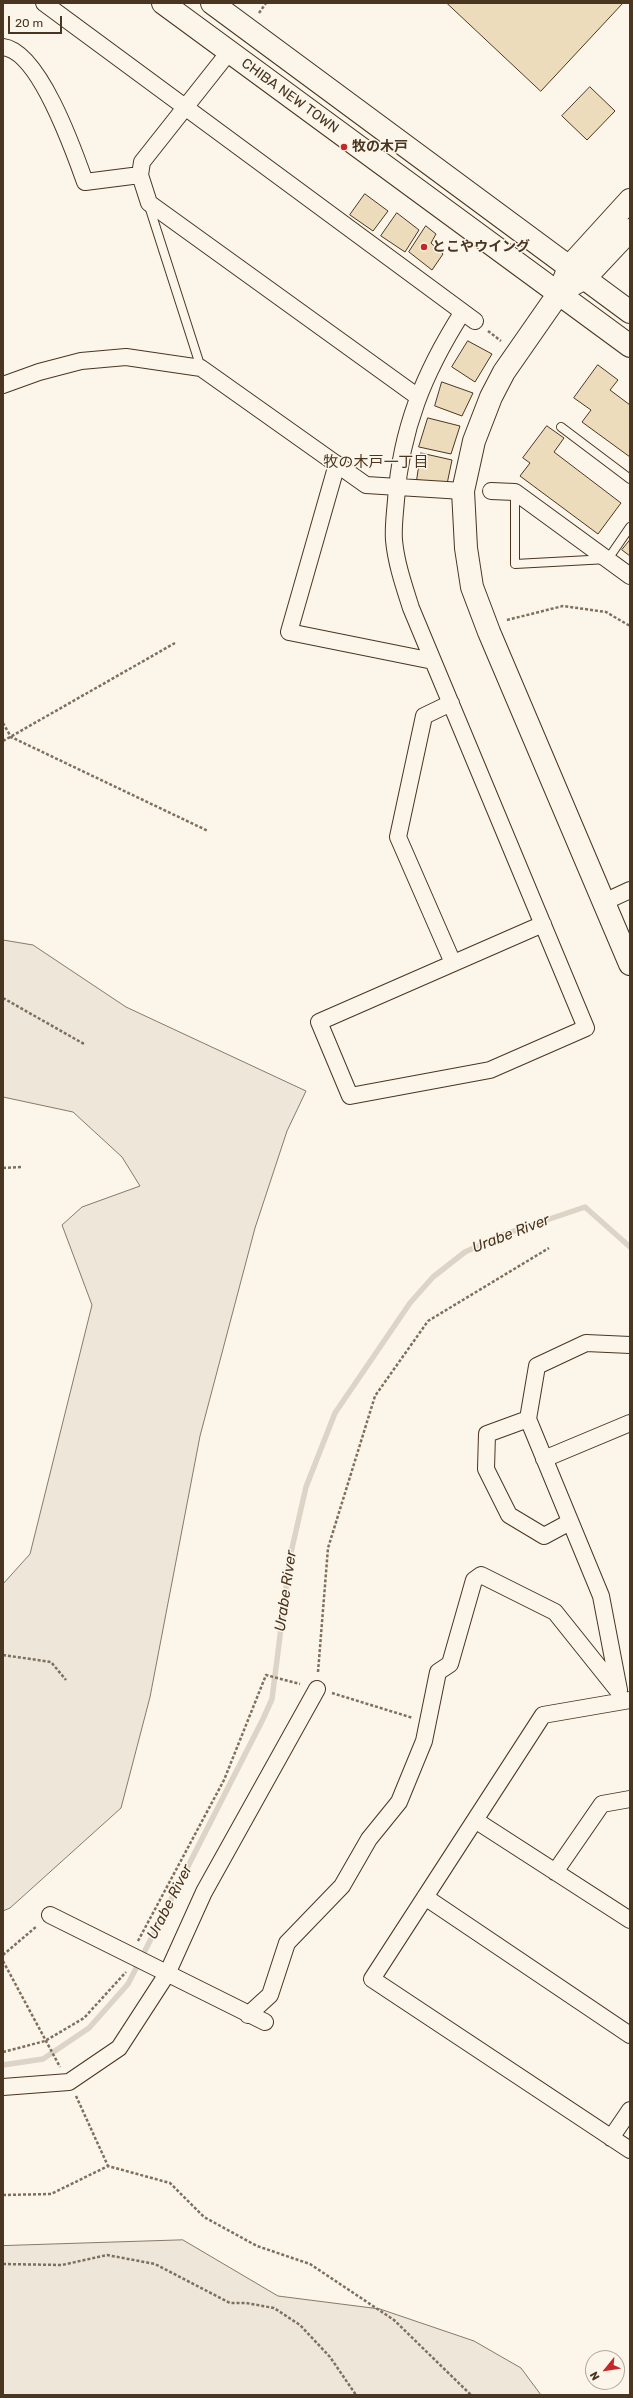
<!DOCTYPE html>
<html>
<head>
<meta charset="utf-8">
<style>
  body { margin:0 }
  #map { position:relative; width:633px; height:2398px; overflow:hidden; background:#fbf6e9; font-family:Rubik,sans-serif }
  canvas { display:block }
  .frame { position:absolute; inset:0; border:4px solid #4a3520; pointer-events:none }
  .north { position:absolute; left:585px; top:2350px; width:40px; height:40px; box-sizing:border-box; background:#fbf6e9; border:1px solid #b4a999; border-radius:50%; rotate:240deg; font-size:11px; font-weight:700; line-height:16px; text-align:center; color:#4a3520 }
  .north::after { content:''; display:block; margin:auto; width:14px; height:18px; background:#c62828; clip-path:polygon(50% 0,100% 100%,50% 72%,0 100%) }
  .scale { position:absolute; left:8px; top:16px; width:54px; height:18px; box-sizing:border-box; border:2px solid #4a3520; border-top:0; padding-left:5px; font-size:12px; line-height:14px; white-space:nowrap; color:#4a3520; -webkit-text-stroke:3px #fbf6e9; paint-order:stroke }
</style>
</head>
<body>
<div id="map">
<canvas width="633" height="2398"></canvas>
<div class="frame"></div>
<div class="north">N</div>
<div class="scale">20 m</div>
</div>
<script>
const context = document.querySelector('canvas').getContext('2d');
context.lineJoin = 'round';
function fill(path, color) { context.fillStyle = color; context.fill(path, 'evenodd'); }
function stroke(path, color, width, dash) { context.strokeStyle = color; context.lineWidth = width; context.lineCap = dash ? 'butt' : 'round'; context.setLineDash(dash || []); context.stroke(path); }
function label(font, color, halo, rows, align = 'center') {
  context.font = font + ' Rubik,"Noto Sans JP",sans-serif'; context.lineWidth = 3; context.setLineDash([]); context.textBaseline = 'middle'; context.strokeStyle = halo; context.fillStyle = color; for (const [text, x, y, turn = 0] of rows) {
    context.save(); context.translate(x, y); context.rotate((+turn || 0) * Math.PI / 180); context.textAlign = isNaN(turn) ? turn : align; if (halo) context.strokeText(text, 0, 0); context.fillText(text, 0, 0); context.restore();
  }
}
const green = new Path2D(`
  M3,940L33,945L126,1007L306,1091L287,1131L255,1228L200,1436L150,1697L121,1808L10,1908L3,1911V1584L30,1554L92,1305L62,1225L82,1207L140,1186L122,1157L73,1112L3,1097Z
  M183,2240L278,2296L380,2309L474,2341L521,2368L541,2395H3V2246Z`);
fill(green, '#ede6d9');
stroke(green, '#887966', 1);
stroke(new Path2D(`
  M3,2065L43,2059L89,2028L128,1984L263,1719L272,1699L290,1557L306,1487L335,1413L410,1303L433,1277L465,1252L505,1234L585,1207L630,1247`), '#dcd4c6', 5.5);
const building = new Path2D(`
  M447,3H623L541,91Z
  M590,87L615,111L587,140L562,116Z
  M365,194L388,211L373,231L350,215Z
  M397,213L419,230L405,252L381,236Z
  M426,226L436,234L431,243L443,254L432,270L409,252Z
  M468,341L492,354L475,382L452,367Z
  M598,365L618,380L610,390L630,405V457L582,422L591,410L574,398Z
  M442,382L473,393L462,416L435,406Z
  M428,418L460,426L451,454L419,447Z
  M547,426L564,438L554,452L621,503L598,534L520,476L530,463L523,458Z
  M421,453L452,460L447,484L417,480Z
  M630,540V556L622,550Z`);
fill(building, '#ecdcbc');
stroke(building, '#4a3520', 1);
const lane = new Path2D(`
  M149,206L201,368
  M561,427L630,479
  M515,492V564L608,559L630,527`);
const street = new Path2D(`
  M44,3L475,321
  M3,47C39,51 74,151 85,182L140,175L142,162L229,52
  M140,175L149,203L418,397
  M462,313C424,373 401,429 396,500C395,513 393,527 394,540C396,563 404,586 411,608L586,1028L490,1070L350,1096L319,1022L543,924
  M3,385L39,372L81,361L126,357L201,368L366,485L463,491
  M337,464L289,632L433,661
  M491,491L515,492L630,576
  M451,703L424,716L398,837L453,963
  M604,902L630,890
  M528,1419L487,1434L486,1469L509,1515L544,1536L570,1522
  M544,1459L630,1423
  M619,1690L601,1596L528,1419L537,1366L586,1343L630,1345
  M630,1700L543,1715L372,1979L630,2150
  M475,1820L630,1920
  M555,1872L602,1804L630,1799
  M425,1897L630,2035
  M50,1915L265,2022
  M248,2015L270,1995L287,1943L342,1886L369,1839L399,1802L424,1741L438,1672L450,1664L474,1580L481,1575L555,1612L619,1692
  M3,2087L69,2082L119,2048L167,1974L204,1892L317,1689
  M611,2138L630,2110`);
const secondary = new Path2D(`
  M163,3L630,346
  M212,3L630,312
  M630,200L569,267L559,293L504,372L491,397L474,441L463,491L466,548L472,587L489,632L630,964
  M572,285L585,278L630,230`);
stroke(lane, '#4a3520', 10);
stroke(street, '#4a3520', 18);
stroke(secondary, '#4a3520', 24);
stroke(new Path2D(`
  M259,13L266,3
  M488,331L501,341
  M507,620L563,606L606,612L630,626
  M3,723L11,737L208,831
  M3,741L175,643
  M3,998L84,1044
  M3,1168L23,1167
  M3,1655L51,1662L66,1680
  M318,1672L328,1548L375,1396L428,1321L549,1248
  M332,1693L413,1718
  M138,1941L224,1780L266,1675L300,1684
  M3,1955L37,1926
  M3,1961L60,2067
  M3,2052L45,2041L84,2018L126,1972
  M76,2096L108,2166
  M3,2195L51,2194L108,2166L170,2183L204,2217L257,2246L310,2264L394,2320L471,2395
  M3,2264L62,2265L107,2255L155,2264L230,2303H246L274,2308L300,2325L330,2357L356,2395`), '#7f6f5c', 2.5, [3, 2]);
stroke(lane, '#fbf6e9', 8);
stroke(street, '#fbf6e9', 16);
stroke(secondary, '#fbf6e9', 22);
for (const [x, y, r, color] of [
  [344,147,4,"#c62828"],
  [424,247,4,"#c62828"]
]) { const dot = new Path2D(); dot.arc(x, y, r, 0, 2 * Math.PI); context.fillStyle = color; context.fill(dot); stroke(dot, '#fbf6e9', 1.5); }
label('14px', '#4a3520', '#fbf6e9', [
  ["CHIBA NEW TOWN",290,96,36]
]);
label('bold 14px', '#4a3520', '#fbf6e9', [
  ["牧の木戸",352,147],
  ["とこやウイング",432,247]
], 'left');
label('15px', '#4a3520', '#fbf6e9', [
  ["牧の木戸一丁目",376,463]
]);
label('italic 15px', '#4a3520', '#fbf6e9', [
  ["Urabe River",511,1234,-21],
  ["Urabe River",286,1591,-82],
  ["Urabe River",170,1902,-63]
]);
</script>
</body>
</html>
